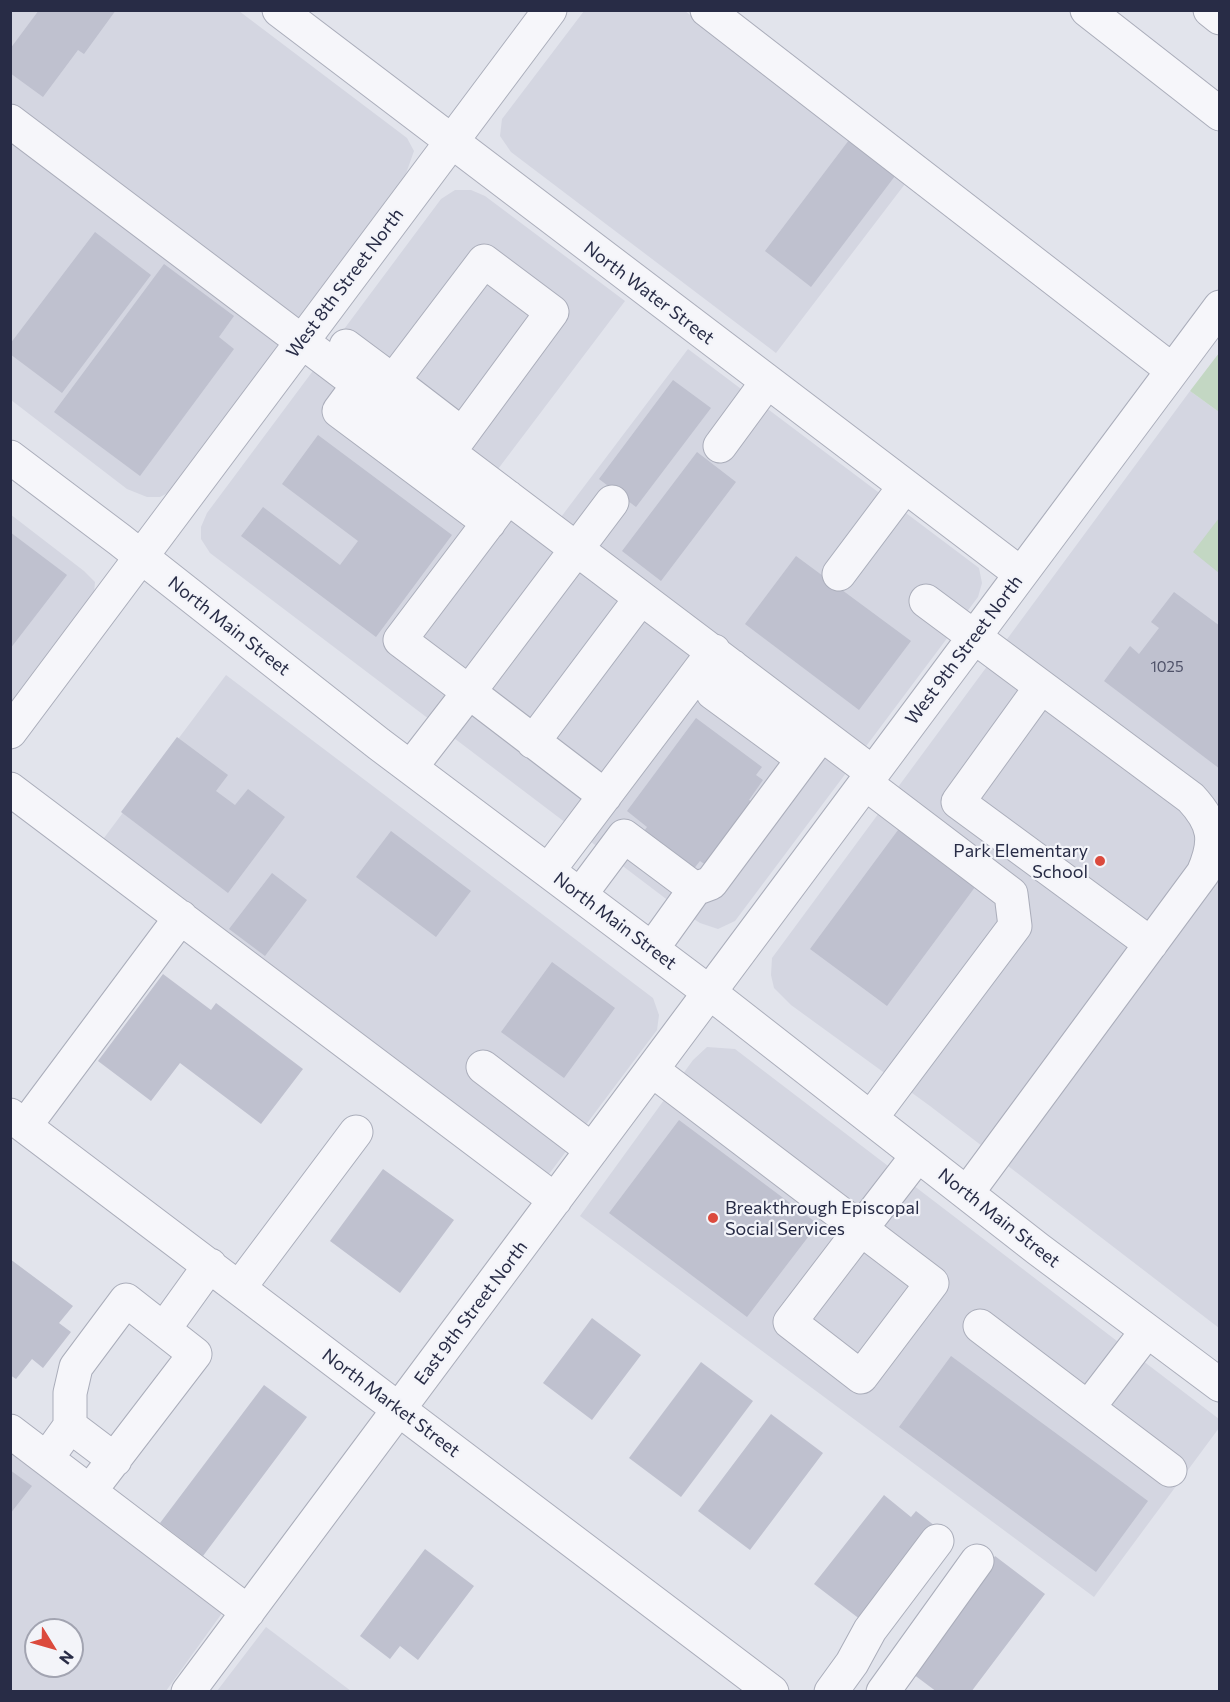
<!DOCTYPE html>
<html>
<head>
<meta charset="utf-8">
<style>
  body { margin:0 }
  #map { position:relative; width:1230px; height:1702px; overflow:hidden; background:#e2e4ec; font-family:Commissioner,sans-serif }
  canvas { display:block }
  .frame { position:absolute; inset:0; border:12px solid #282c46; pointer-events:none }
  .north { position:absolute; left:24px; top:1618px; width:60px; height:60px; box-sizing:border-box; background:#f3f4f9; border:2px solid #a2a4b1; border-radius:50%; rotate:127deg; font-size:16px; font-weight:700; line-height:24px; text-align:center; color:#282c46 }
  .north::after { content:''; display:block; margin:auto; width:21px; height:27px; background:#db4a3d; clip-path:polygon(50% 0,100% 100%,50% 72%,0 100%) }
</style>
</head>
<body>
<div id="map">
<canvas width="1230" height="1702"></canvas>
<div class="frame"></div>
<div class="north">N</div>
</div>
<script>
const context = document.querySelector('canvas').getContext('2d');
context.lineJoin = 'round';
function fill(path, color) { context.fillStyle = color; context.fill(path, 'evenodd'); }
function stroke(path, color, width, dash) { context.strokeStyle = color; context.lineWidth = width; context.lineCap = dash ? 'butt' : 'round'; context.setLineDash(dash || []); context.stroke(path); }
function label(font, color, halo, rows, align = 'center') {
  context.font = font + ' Commissioner,sans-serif'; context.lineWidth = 4.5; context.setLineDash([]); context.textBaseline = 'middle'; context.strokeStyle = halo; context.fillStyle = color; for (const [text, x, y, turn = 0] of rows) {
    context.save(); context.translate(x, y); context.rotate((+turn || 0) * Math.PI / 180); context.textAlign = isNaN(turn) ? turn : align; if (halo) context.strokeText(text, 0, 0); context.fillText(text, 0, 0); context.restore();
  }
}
fill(new Path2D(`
  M10,11H239L407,138L414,151L403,182L174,490L160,497H147L127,489L11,400Z
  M584,11H685L908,180L776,353L511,152L500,136L502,119Z
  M455,190H471L485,196L625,301L495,473L558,521L688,349L979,568L982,583L978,597L735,921L718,929L700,923L686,914L210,553L201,539V527L207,513L441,199Z
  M1190,391L1219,412V1328L930,1106L791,1005L774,988L771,975L772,958Z
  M10,514L84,571L95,582L94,594L10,706Z
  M226,675L653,998L659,1015L657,1030L546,1178L101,842Z
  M707,1047L735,1049L1219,1419V1428L1094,1597L580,1216L693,1060Z
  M10,1444L225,1609L166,1691H11ZM36,1630H72V1666H36Z
  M266,1627L351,1691H217Z`), '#d4d6e1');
fill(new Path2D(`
  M1219,353V412L1190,391Z
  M1219,518V573L1193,552Z`), '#c3d7c3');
fill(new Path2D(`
  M39,10H116L84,54L78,50L43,97L10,73V49Z
  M849,140L895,176L811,287L765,251Z
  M95,232L151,275L62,393L10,354V344Z
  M164,264L234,316L219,337L234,349L140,476L54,412Z
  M673,380L711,408L636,507L599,479Z
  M318,435L452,535L376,637L241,536L263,507L340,565L358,541L282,484Z
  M697,452L736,482L661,581L622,551Z
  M10,532L67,575L10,649Z
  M796,556L911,641L859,710L745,624Z
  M1174,592L1220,626V769L1104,681L1130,646L1139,654L1159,628L1151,622Z
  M696,718L762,767L756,775L763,780L749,800L756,804L710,868L700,861L692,871L642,834L647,827L627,811Z
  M177,737L228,775L216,791L235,805L248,789L285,817L228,893L121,812Z
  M901,826L978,883L887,1006L810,949Z
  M391,831L471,891L436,937L356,877Z
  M272,873L307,900L265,956L229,929Z
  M552,962L615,1008L564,1078L501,1032Z
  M163,974L211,1010L216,1003L303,1069L261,1124L180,1063L151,1101L98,1061Z
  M679,1120L818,1224L747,1317L609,1213Z
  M383,1169L454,1220L400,1293L330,1241Z
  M10,1259L73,1306L59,1323L71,1332L43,1368L32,1359L16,1379L10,1375Z
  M592,1318L641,1355L592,1420L543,1383Z
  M951,1356L1148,1501L1096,1572L899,1427Z
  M701,1362L753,1401L681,1497L629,1458Z
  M264,1385L307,1417L203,1556L160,1523Z
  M771,1414L823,1453L750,1550L698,1511Z
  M10,1470L32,1486L10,1514Z
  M884,1495L911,1517L916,1511L935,1526L861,1620L814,1584Z
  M425,1549L474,1586L418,1660L400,1646L390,1659L360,1636Z
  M995,1556L1045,1594L971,1692H937L909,1671Z`), '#bfc1cf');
const minor = new Path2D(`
  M279,10L1021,574
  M707,10L1172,370
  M1087,10L1220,114
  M1210,10L1220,18
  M10,121L873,773
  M346,346L393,381L484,261L552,312L449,452
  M393,381L462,434
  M359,384L339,411L489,523
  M720,446L767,382
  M10,457L120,540L379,744L709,992L1038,1249L1220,1385
  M839,574L905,486
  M926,601L1191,798C1215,824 1217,841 1203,873L967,1193
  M732,666L713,693L803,759
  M1041,687L958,802L1151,944
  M10,732L550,10
  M533,742L641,598
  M411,767L469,692L400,640L508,497
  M865,783L1011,894L1015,926L871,1118
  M10,789L555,1200
  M605,796L469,692L612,502
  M548,871L714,651
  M695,889L711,883L821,735
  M580,895L624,836L695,889L652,949
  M483,1067L592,1150
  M652,1070L861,1229L790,1322L861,1377L932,1283L861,1229L918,1155
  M10,1115L772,1692
  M25,1126L181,917
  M239,1288L356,1132
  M980,1326L1088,1408
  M164,1329L210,1265
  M1147,1331L1088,1408L1170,1470
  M70,1426L115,1460
  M10,1431L248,1612
  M47,1458L70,1426V1393L76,1367L126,1300L195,1354L90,1491
  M188,1692L1220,307
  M831,1692L852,1663L870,1630L937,1541
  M883,1692L977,1561`);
stroke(minor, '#aaadba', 35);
stroke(minor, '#f6f6fa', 33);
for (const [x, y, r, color] of [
  [1100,861,6,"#db4a3d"],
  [713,1218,6,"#db4a3d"]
]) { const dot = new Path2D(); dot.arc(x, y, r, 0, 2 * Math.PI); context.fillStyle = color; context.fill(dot); stroke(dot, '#f3f4f9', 2); }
label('15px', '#4e5168', null, [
  ["1025",1167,667]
]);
label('18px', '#282c46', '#f3f4f9', [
  ["West 8th Street North",345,283,-53],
  ["North Water Street",649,293,37],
  ["North Main Street",229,626,38],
  ["West 9th Street North",964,650,-53],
  ["North Main Street",615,921,37],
  ["North Main Street",999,1218,38],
  ["East 9th Street North",471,1313,-53],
  ["North Market Street",391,1403,37]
]);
label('18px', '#282c46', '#f3f4f9', [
  ["Park Elementary",1088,851],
  ["School",1088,872],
  ["Breakthrough Episcopal",725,1208,"left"],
  ["Social Services",725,1229,"left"]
], 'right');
</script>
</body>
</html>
